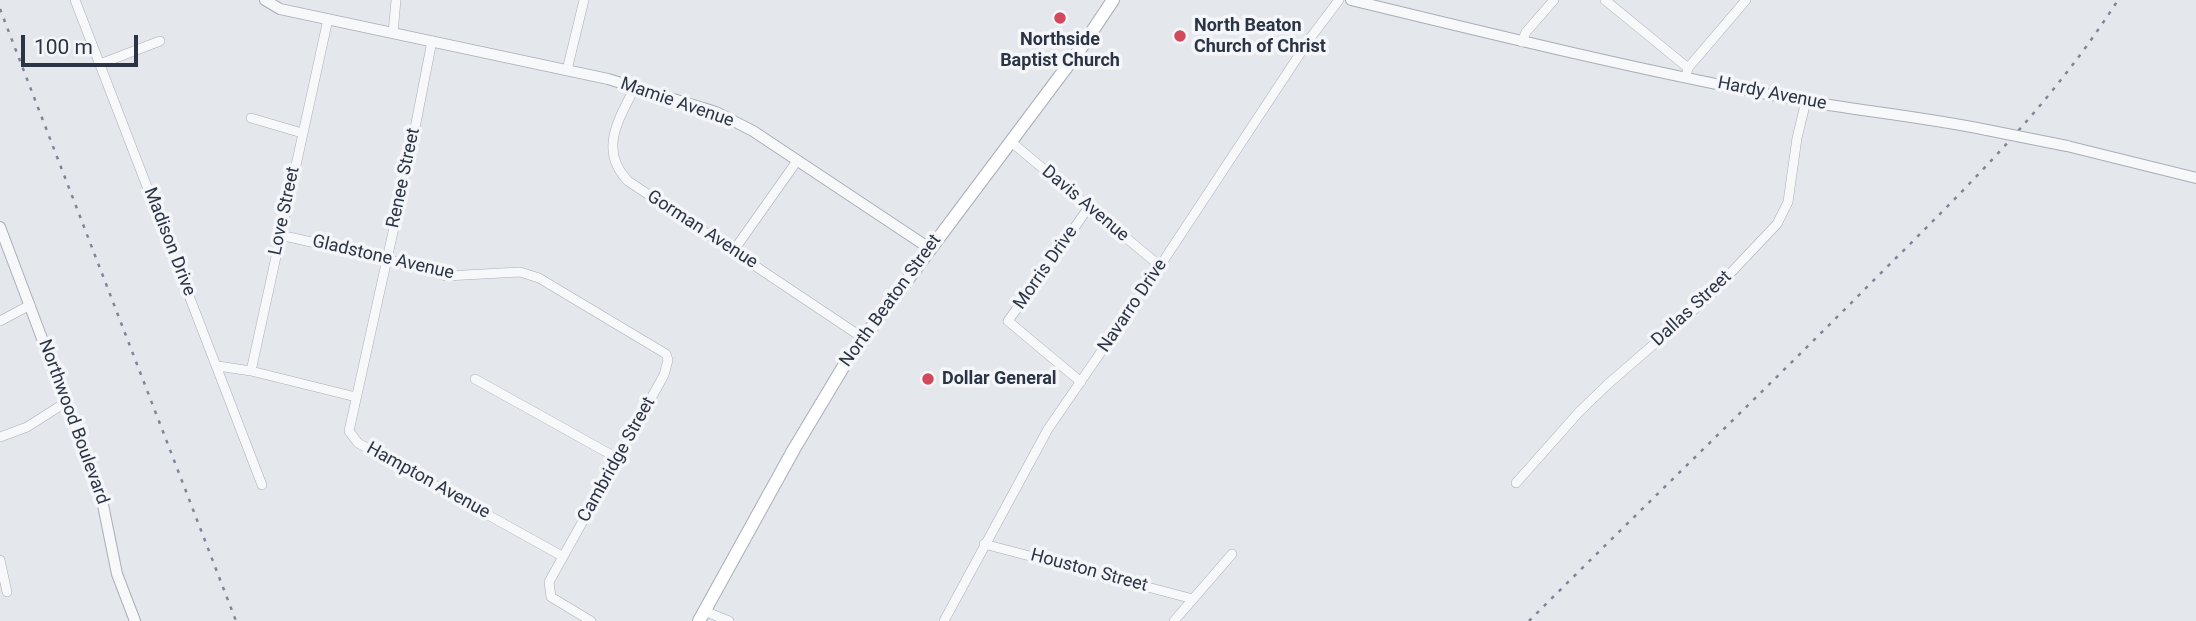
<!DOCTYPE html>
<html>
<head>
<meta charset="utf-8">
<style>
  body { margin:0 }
  #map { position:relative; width:2196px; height:621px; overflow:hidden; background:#e4e7ec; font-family:Roboto,sans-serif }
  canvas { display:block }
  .scale { position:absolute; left:21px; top:35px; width:117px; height:32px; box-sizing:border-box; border:4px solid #2b3445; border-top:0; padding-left:9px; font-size:21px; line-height:24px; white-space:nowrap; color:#2b3445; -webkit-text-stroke:5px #f4f6f9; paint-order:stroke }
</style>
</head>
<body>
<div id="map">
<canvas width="2196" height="621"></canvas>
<div class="scale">100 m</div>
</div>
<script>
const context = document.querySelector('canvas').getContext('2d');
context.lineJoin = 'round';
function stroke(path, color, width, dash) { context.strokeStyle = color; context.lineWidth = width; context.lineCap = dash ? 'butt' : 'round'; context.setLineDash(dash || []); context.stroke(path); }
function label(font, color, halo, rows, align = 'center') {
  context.font = font + ' Roboto,sans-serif'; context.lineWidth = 7; context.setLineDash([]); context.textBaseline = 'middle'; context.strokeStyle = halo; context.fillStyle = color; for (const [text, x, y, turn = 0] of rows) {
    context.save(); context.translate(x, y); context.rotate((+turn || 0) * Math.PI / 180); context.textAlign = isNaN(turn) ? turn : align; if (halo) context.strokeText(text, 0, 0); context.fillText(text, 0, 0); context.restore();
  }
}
const minor = new Path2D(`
  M75,0L262,485
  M1605,0L1688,68
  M393,33L396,0
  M432,41L408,164L349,431L358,443L562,556
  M1522,42L1526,32L1554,0
  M100,64L160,41
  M567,70L584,0
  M1687,72L1688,68L1746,0
  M635,87C619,119 598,150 628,181L863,338
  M251,118L302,133
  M1010,141L1160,266
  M280,235L387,259L446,276L520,272L539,278L666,354L668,360L664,375L549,582L551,597L591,621
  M734,250L797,161
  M0,321L30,305
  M218,366L251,371L356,397
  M251,371L328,19
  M475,379L617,458
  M1081,382L1008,321L1089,207
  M0,437L27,427L68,401
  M1516,483L1579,412L1608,384L1705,300L1777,224L1788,202L1797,138L1806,101
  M984,544L1193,599
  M0,560L7,592
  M704,611L729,621
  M944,621L1048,429L1160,266L1311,37L1339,0
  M1174,621L1232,554`);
const tertiary = new Path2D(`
  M265,0L280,9L608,79L716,112L753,131L929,248
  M1351,0C1499,36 1647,72 1798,100C1861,111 1924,117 1987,130
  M2067,146L2196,178
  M0,227L101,495L117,574L135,621`);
const secondary = new Path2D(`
  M699,621L794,449L848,359L1081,48L1113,0`);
stroke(minor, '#a9aeb7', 10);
stroke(tertiary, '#a9aeb7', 12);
stroke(secondary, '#a9aeb7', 14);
stroke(minor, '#f7f8fa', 9);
stroke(tertiary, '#f7f8fa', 10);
stroke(secondary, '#fff', 12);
stroke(new Path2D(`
  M0,9L236,621
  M1529,621C1644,506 1761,394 1875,279C1965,189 2049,108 2118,0`), '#7d8696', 2.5, [3.5, 7]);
const tertiaryBridge = new Path2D(`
  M1987,130L2067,146`);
stroke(tertiaryBridge, '#a9aeb7', 12, []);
stroke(tertiaryBridge, '#f7f8fa', 10);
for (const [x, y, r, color] of [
  [1060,18,7,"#d1495b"],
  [1180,36,7,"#d1495b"],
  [928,379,7,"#d1495b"]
]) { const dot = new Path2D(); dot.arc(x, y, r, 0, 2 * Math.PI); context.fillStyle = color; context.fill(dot); stroke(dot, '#f4f6f9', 2.5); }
label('bold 18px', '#2b3445', '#f4f6f9', [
  ["North Beaton",1194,26],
  ["Church of Christ",1194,47],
  ["Northside",1060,40,"center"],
  ["Baptist Church",1060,61,"center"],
  ["Dollar General",942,379]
], 'left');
label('18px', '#2b3445', '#f4f6f9', [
  ["Hardy Avenue",1772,94,11],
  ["Mamie Avenue",677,103,19],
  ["Renee Street",404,178,-78],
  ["Davis Avenue",1085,204,40],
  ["Love Street",285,211,-78],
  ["Gorman Avenue",702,230,33],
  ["Madison Drive",169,242,69],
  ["Gladstone Avenue",383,258,13],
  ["Morris Drive",1046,268,-55],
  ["North Beaton Street",891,301,-54],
  ["Navarro Drive",1133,306,-56],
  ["Dallas Street",1692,309,-43],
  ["Northwood Boulevard",73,422,70],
  ["Cambridge Street",617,460,-61],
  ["Hampton Avenue",428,481,29],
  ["Houston Street",1089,571,15]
]);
</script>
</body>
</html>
